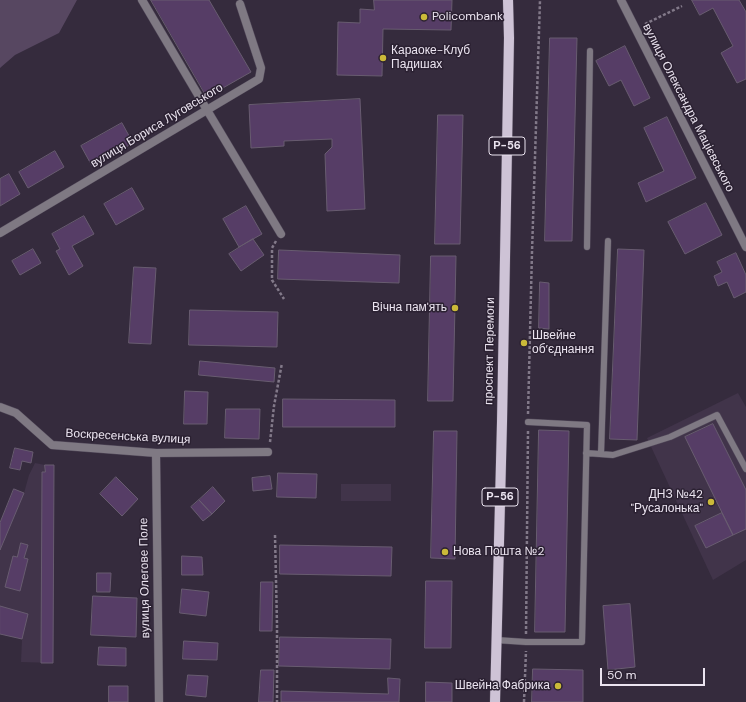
<!DOCTYPE html>
<html>
<head>
<meta charset="utf-8">
<style>
  body { margin:0 }
  #map { position:relative; width:746px; height:702px; overflow:hidden; background:#352b3d; font-family:"DM Sans",sans-serif }
  canvas { display:block }
  .scale { position:absolute; left:600px; top:668px; width:105px; height:18px; box-sizing:border-box; border:2px solid #ebe4f0; border-top:0; padding-left:5px; font-size:12px; line-height:14px; white-space:nowrap; color:#ebe4f0; -webkit-text-stroke:3px #2b2132; paint-order:stroke }
</style>
</head>
<body>
<div id="map">
<canvas width="746" height="702"></canvas>
<div class="scale">50 m</div>
</div>
<script>
const context = document.querySelector('canvas').getContext('2d');
context.lineJoin = 'round';
function fill(path, color) { context.fillStyle = color; context.fill(path, 'evenodd'); }
function stroke(path, color, width, dash) { context.strokeStyle = color; context.lineWidth = width; context.lineCap = dash ? 'butt' : 'round'; context.setLineDash(dash || []); context.stroke(path); }
function label(font, color, halo, rows, align = 'center') {
  context.font = font + ' "DM Sans",sans-serif'; context.lineWidth = 3; context.setLineDash([]); context.textBaseline = 'middle'; context.strokeStyle = halo; context.fillStyle = color; for (const [text, x, y, turn = 0] of rows) {
    context.save(); context.translate(x, y); context.rotate((+turn || 0) * Math.PI / 180); context.textAlign = isNaN(turn) ? turn : align; if (halo) context.strokeText(text, 0, 0); context.fillText(text, 0, 0); context.restore();
  }
}
fill(new Path2D(`
  M738,393L746,407V560L713,580L647,438Z
  M35,463L45,465H54L53,663L21,662L22,639L0,634V523L14,489L24,493L29,475Z
  M341,484H391V501H341Z`), '#41344a');
fill(new Path2D(`
  M0,0H77L59,33L15,55L0,68Z`), '#574761');
const building = new Path2D(`
  M151,0H209L251,72L207,97Z
  M374,0H452L451,30L383,29L382,76L337,75L338,22L360,23V9L374,10Z
  M692,0H739L746,12V79L737,83L721,53L733,46L713,8L700,15Z
  M550,38H577L572,241H545Z
  M625,46L650,98L634,106L621,80L609,86L596,61Z
  M360,99L365,209L327,211L325,154L332,147V139L284,141V146L251,148L249,105Z
  M438,115H463L460,244H435Z
  M667,117L696,178L646,202L638,183L664,171L644,128Z
  M122,123L133,143L92,166L81,146Z
  M55,151L64,167L28,188L19,172Z
  M9,174L20,194L0,206V179Z
  M132,188L144,209L116,225L104,204Z
  M706,203L722,235L685,254L668,222Z
  M246,206L262,234L239,247L223,219Z
  M84,216L94,234L72,246L83,266L69,275L56,251L60,249L52,234Z
  M253,239L264,255L241,271L229,254Z
  M33,249L41,263L20,275L12,261Z
  M618,249L644,250L637,440L610,439Z
  M279,250L400,255L399,283L278,279Z
  M736,253L746,275V292L734,298L727,282L718,286L714,276L722,272L717,262Z
  M431,256H456L453,401H428Z
  M134,267L156,268L151,344L129,343Z
  M540,282L549,283V329L539,328Z
  M190,310L278,312L277,347L189,345Z
  M200,361L275,368L274,382L199,375Z
  M185,391L208,392L207,424H184Z
  M283,399L395,400V427H283Z
  M226,409H260L259,439L225,438Z
  M713,424L746,490V529L733,535L685,437Z
  M539,430L569,431L565,632H535Z
  M434,431H457L455,559L431,558Z
  M15,448L33,452L31,463L22,461L20,470L10,468Z
  M45,465H54L53,663H41L42,472H45Z
  M278,473L317,474L316,498L277,497Z
  M270,476L272,489L253,491L252,478Z
  M116,477L138,499L122,516L100,494Z
  M213,487L225,501L212,514L199,500Z
  M14,489L24,493L0,550V523Z
  M199,500L212,514L203,521L191,507Z
  M722,513L733,535L706,548L695,526Z
  M21,543L28,545L24,558L28,559L20,591L5,587L13,556L17,557Z
  M280,545L392,547L391,576L280,574Z
  M182,556L202,557L203,575H182Z
  M97,573H111L110,592H97Z
  M426,581H452L451,648H425Z
  M261,582H273L272,631H260Z
  M182,589L209,592L206,616L180,613Z
  M93,596L137,598L136,637L91,635Z
  M630,604L635,667L608,670L603,606Z
  M0,606L28,614L22,639L0,634Z
  M280,637L391,639L390,669L279,666Z
  M184,641L218,643L217,660L183,659Z
  M99,647L126,648V666L98,665Z
  M533,669L583,670V702H532Z
  M261,670H274L273,702H259Z
  M188,675L208,676L206,697L186,695Z
  M388,678L400,679L399,702H281V691L388,694Z
  M426,682L452,683V702H426Z
  M109,686H128V702H109Z`);
fill(building, '#563d66');
stroke(building, '#685c70', 1);
const service = new Path2D(`
  M587,247L590,51
  M586,453L613,455L670,437L717,415L746,469
  M601,454L608,241
  M496,640L526,642H582L587,425L528,422`);
const minor = new Path2D(`
  M142,0L207,110L281,234
  M621,0L746,247
  M0,233L259,79L261,68L240,4
  M0,407L16,413L52,445L156,453L268,452
  M156,453L159,702`);
const primary = new Path2D(`
  M495,702L502,422L509,38L508,0`);
stroke(service, '#52495a', 7);
stroke(minor, '#52495a', 9);
stroke(primary, '#52495a', 11);
stroke(new Path2D(`
  M645,24L682,6
  M276,241L272,248V280L284,299
  M528,414L532,252L540,0
  M270,442L274,406L282,363
  M275,535L277,625V702
  M526,634L528,431
  M524,702L526,651`), '#827989', 2.5, [3, 2]);
stroke(service, '#7f7983', 6);
stroke(minor, '#7f7983', 8);
stroke(primary, '#cec3d6', 10);
for (const [x, y, r, color] of [
  [424,17,4,"#cbba39"],
  [383,58,4,"#cbba39"],
  [455,308,4,"#cbba39"],
  [524,343,4,"#cbba39"],
  [711,502,4,"#cbba39"],
  [445,552,4,"#cbba39"],
  [558,686,4,"#cbba39"]
]) { const dot = new Path2D(); dot.arc(x, y, r, 0, 2 * Math.PI); context.fillStyle = color; context.fill(dot); stroke(dot, '#2b2132', 1.5); }
for (const [x, y, w] of [
  [507,146,36],
  [500,497,36]
]) { const box = new Path2D(); box.roundRect(x - w / 2, y - 9, w, 18, 3); context.fillStyle = '#2b2132'; context.fill(box); stroke(box, '#ebe4f0', 1); }
label('bold 11px', '#ebe4f0', null, [
  ["Р-56",507,146],
  ["Р-56",500,497]
]);
label('12px', '#ebe4f0', '#2b2132', [
  ["Policombank",432,17],
  ["Караоке-Клуб",391,51],
  ["Падишах",391,65],
  ["Вічна пам'ять",447,308,"right"],
  ["Швейне",532,336],
  ["об’єднання",532,350],
  ["ДНЗ №42",703,495,"right"],
  ["\"Русалонька\"",703,509,"right"],
  ["Нова Пошта №2",453,552],
  ["Швейна Фабрика",550,686,"right"]
], 'left');
label('12px', '#ebe4f0', '#2b2132', [
  ["вулиця Олександра Мацієвського",688,108,63],
  ["вулиця Бориса Луговського",157,126,-31],
  ["проспект Перемоги",490,351,-89],
  ["Воскресенська вулиця",128,437,3],
  ["вулиця Олегове Поле",145,578,-91]
]);
</script>
</body>
</html>
